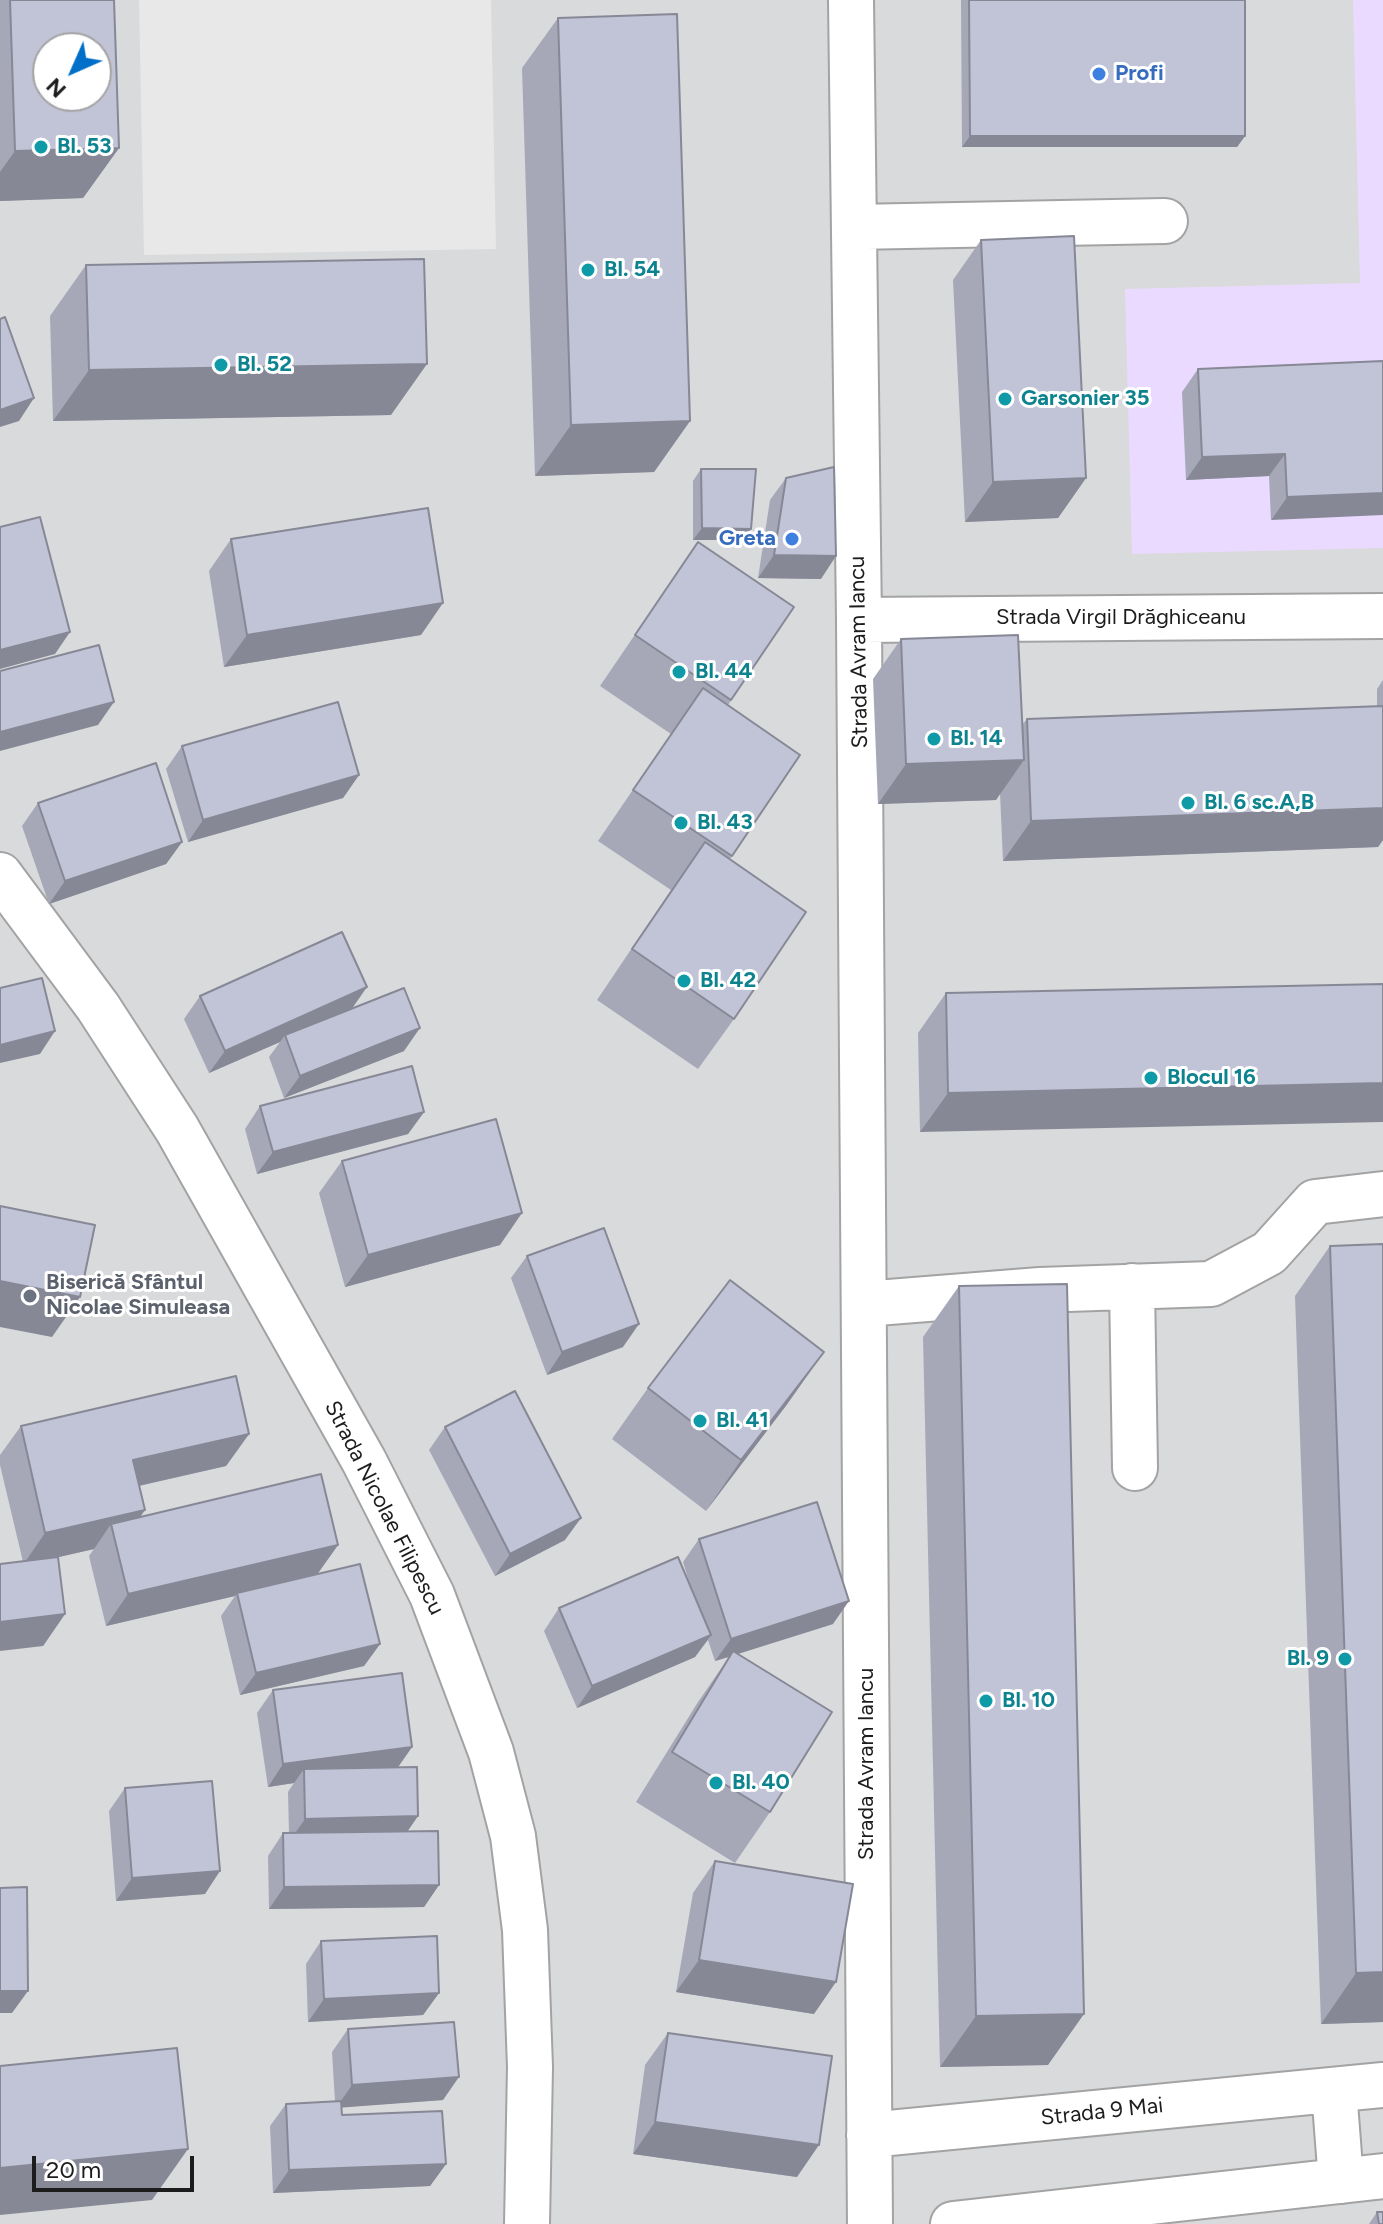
<!DOCTYPE html>
<html>
<head>
<meta charset="utf-8">
<style>
  body { margin:0 }
  #map { position:relative; width:1383px; height:2224px; overflow:hidden; background:#e3e1ef; font-family:Figtree,sans-serif }
  canvas { display:block }
  .north { position:absolute; left:32px; top:32px; width:80px; height:80px; box-sizing:border-box; background:#fff; border:2px solid #a4a4a4; border-radius:50%; rotate:225deg; font-size:22px; font-weight:700; line-height:32px; text-align:center; color:#1c1c1c }
  .north::after { content:''; display:block; margin:auto; width:28px; height:36px; background:#006fc9; clip-path:polygon(50% 0,100% 100%,50% 72%,0 100%) }
  .scale { position:absolute; left:32px; top:2156px; width:162px; height:36px; box-sizing:border-box; border:4px solid #1c1c1c; border-top:0; padding-left:10px; font-size:24px; line-height:28px; white-space:nowrap; color:#1c1c1c; -webkit-text-stroke:6px #fff; paint-order:stroke }
</style>
</head>
<body>
<div id="map">
<canvas width="1383" height="2224"></canvas>
<div class="north">N</div>
<div class="scale">20 m</div>
</div>
<script>
const context = document.querySelector('canvas').getContext('2d');
context.lineJoin = 'round';
function fill(path, color) { context.fillStyle = color; context.fill(path, 'evenodd'); }
function stroke(path, color, width, dash) { context.strokeStyle = color; context.lineWidth = width; context.lineCap = dash ? 'butt' : 'round'; context.setLineDash(dash || []); context.stroke(path); }
function label(font, color, halo, rows, align = 'center') {
  context.font = font + ' Figtree,sans-serif'; context.lineWidth = 6; context.setLineDash([]); context.textBaseline = 'middle'; context.strokeStyle = halo; context.fillStyle = color; for (const [text, x, y, turn = 0] of rows) {
    context.save(); context.translate(x, y); context.rotate((+turn || 0) * Math.PI / 180); context.textAlign = isNaN(turn) ? turn : align; if (halo) context.strokeText(text, 0, 0); context.fillText(text, 0, 0); context.restore();
  }
}
fill(new Path2D(`
  M0,0H1383V2224H0ZM48,48H96V96H48Z`), '#d9dadb');
fill(new Path2D(`
  M1353,0H1383V548L1132,554L1125,289L1360,283Z`), '#ebdaff');
fill(new Path2D(`
  M139,0H491L496,249L144,255Z`), '#e8e8e8');
const minor = new Path2D(`
  M851,0L859,620L870,2224
  M854,227L1165,221
  M859,620L1383,616
  M0,875L98,1007L177,1129L364,1461L432,1595L491,1752L513,1836L525,1930L530,2067L527,2224
  M1132,1286L1135,1468
  M864,1304L1040,1290L1211,1284L1269,1253L1315,1202L1383,1194
  M1334,2090L1341,2181
  M869,2135L1383,2085
  M953,2224L1383,2176`);
stroke(minor, '#a3a3a3', 48);
stroke(minor, '#fff', 44);
fill(new Path2D(`
  M0,0H114L119,148L83,198L0,201Z
  M961,0H1245V136L1237,147H962Z
  M558,18L690,421L654,472L535,476L522,68Z
  M981,240L1086,478L1058,518L965,522L953,280Z
  M86,265L391,415L53,421L50,316Z
  M1383,361L1271,520L1269,476L1186,480L1182,392L1198,369Z
  M701,469L751,529L742,540H693V481Z
  M786,478L821,579L758,578L770,500Z
  M231,539L421,635L224,667L209,571Z
  M698,542L794,607L728,705L800,755L730,859L734,1019L698,1069L597,1000L671,890L598,841L671,734L600,686Z
  M901,639L1022,725L1027,719L1377,706V689L1383,680V840L1378,847L1003,861L1000,793L996,800L878,804L873,679Z
  M182,746L359,775L343,798L188,842L166,769Z
  M38,803L182,842L166,864L49,904L22,826Z
  M1383,984L920,1132L918,1033L946,993Z
  M200,996L352,1009L404,1051L284,1098L269,1057L280,1042L209,1073L184,1019Z
  M260,1106L424,1112L408,1134L257,1174L245,1129Z
  M342,1161L500,1245L345,1287L319,1193Z
  M1383,1244V2022L1321,2024L1295,1296L1330,1246Z
  M527,1256L623,1347L547,1375L511,1278Z
  M959,1286L1048,2065L940,2067L923,1337Z
  M648,1388L788,1403L706,1511L612,1439Z
  M21,1426L249,1434L226,1466L139,1486L140,1517L338,1545L317,1575L380,1644L364,1666L240,1695L221,1616L235,1596L106,1626L89,1556L94,1549L55,1558L65,1614L43,1646L0,1465V1455Z
  M445,1427L565,1540L495,1576L429,1450Z
  M699,1539L833,1624L738,1654L770,1812L735,1863L636,1802L698,1702L729,1657L715,1661L708,1640L695,1657L577,1708L544,1631L559,1608L691,1588L683,1562Z
  M273,1690L412,1747L398,1767L418,1816L407,1832L439,1885L424,1907L269,1909L268,1856L283,1833H289L288,1792L294,1783L268,1787L257,1713Z
  M125,1788L205,1894L116,1901L109,1811Z
  M715,1861L814,2014L676,1992L693,1893Z
  M321,1941L439,1993L423,2015L308,2022L306,1964Z
  M348,2029L443,2100L341,2107L342,2115L446,2164L430,2186L273,2193L270,2126L286,2104L335,2101L332,2052Z
  M668,2033L797,2177L633,2154L645,2065Z
  M1377,2212L1383,2224H1369Z`), '#a6a8b8');
fill(new Path2D(`
  M970,136H1245L1237,147H962Z
  M119,148L83,198L0,201V172L15,151Z
  M427,364L391,415L53,421L89,370Z
  M34,398L19,421L0,427V410Z
  M690,421L654,472L535,476L571,425Z
  M1285,454L1269,476L1186,480L1202,457Z
  M1086,478L1058,518L965,522L993,482Z
  M1383,493V515L1271,520L1287,497Z
  M702,528L751,529L742,540H693Z
  M774,555L836,556L821,579L758,578Z
  M443,603L421,635L224,667L247,635Z
  M70,632L55,654L0,669V650Z
  M114,702L98,725L0,751V732Z
  M1024,760L996,800L878,804L906,764Z
  M359,775L343,798L188,842L203,820Z
  M1383,808V840L1378,847L1003,861L1031,821Z
  M182,842L166,864L49,904L65,881Z
  M367,987L351,1010L285,1035L280,1042L209,1073L225,1051Z
  M420,1028L404,1051L284,1098L300,1076Z
  M55,1031L40,1054L0,1063V1045Z
  M1383,1083V1122L920,1132L948,1093Z
  M424,1112L408,1134L257,1174L273,1152Z
  M522,1213L500,1245L345,1287L368,1255Z
  M0,1281L80,1297L52,1337L0,1327Z
  M639,1324L623,1347L547,1375L562,1352Z
  M824,1352L788,1403L706,1511L741,1460Z
  M249,1434L226,1466L111,1492L133,1460Z
  M145,1510L123,1542L111,1524L94,1549L23,1565L45,1533Z
  M581,1518L565,1540L495,1576L510,1554Z
  M338,1545L315,1577L237,1593L235,1596L106,1626L128,1594Z
  M849,1601L833,1624L715,1661L731,1639Z
  M65,1614L43,1646L0,1651V1622Z
  M711,1635L695,1657L577,1708L592,1686Z
  M380,1644L364,1666L240,1695L256,1673Z
  M412,1747L396,1770L304,1769L294,1783L268,1787L283,1764Z
  M418,1816L402,1839L289,1842L305,1819Z
  M220,1871L205,1894L116,1901L132,1878Z
  M439,1885L424,1907L269,1909L284,1887Z
  M699,1960L836,1982L814,2014L676,1992Z
  M1383,1972V2022L1321,2024L1356,1973Z
  M0,1991H28L12,2013H0Z
  M439,1993L423,2015L308,2022L324,1999Z
  M1084,2014L1048,2065L940,2067L976,2016Z
  M459,2077L443,2100L336,2108L352,2085Z
  M655,2122L819,2145L797,2177L633,2154Z
  M188,2149L152,2200L0,2215V2168Z
  M446,2164L430,2186L273,2193L289,2170Z`), '#878896');
const building = new Path2D(`
  M10,0H114L119,148L15,151ZM48,48H96V96H48Z
  M969,0H1245V136H970Z
  M677,14L690,421L571,425L558,18Z
  M1074,236L1086,478L993,482L981,240Z
  M424,259L427,364L89,370L86,265Z
  M5,317L34,398L0,410V319Z
  M1383,361V493L1287,497L1285,454L1202,457L1198,369Z
  M834,467L836,556L774,555L786,478Z
  M701,469H756L751,529L702,528Z
  M428,508L443,603L247,635L231,539Z
  M40,517L70,632L0,650V527Z
  M698,542L794,607L731,700L635,635Z
  M1018,635L1024,760L906,764L901,639Z
  M99,645L114,702L0,732V671Z
  M703,688L800,755L732,856L633,790Z
  M338,702L359,775L203,820L182,746Z
  M1383,706V808L1031,821L1027,719Z
  M156,763L182,842L65,881L38,803Z
  M705,842L806,912L734,1019L632,949Z
  M342,932L367,987L225,1051L200,996Z
  M42,978L55,1031L0,1045V988Z
  M1383,984V1083L948,1093L946,993Z
  M404,988L420,1028L300,1076L285,1035Z
  M412,1066L424,1112L273,1152L260,1106Z
  M496,1119L522,1213L368,1255L342,1161Z
  M0,1206L95,1225L80,1297L0,1281Z
  M604,1228L639,1324L562,1352L527,1256Z
  M1383,1244V1972L1356,1973L1330,1246Z
  M730,1280L824,1352L741,1460L648,1388Z
  M1067,1284L1084,2014L976,2016L959,1286Z
  M236,1376L249,1434L133,1460L145,1510L45,1533L21,1426Z
  M515,1391L581,1518L510,1554L445,1427Z
  M321,1474L338,1545L128,1594L111,1524Z
  M817,1502L849,1601L731,1639L699,1539Z
  M58,1557L65,1614L0,1622V1564Z
  M678,1557L711,1635L592,1686L559,1608Z
  M360,1564L380,1644L256,1673L237,1593Z
  M733,1651L832,1712L770,1812L672,1752Z
  M402,1673L412,1747L283,1764L273,1690Z
  M417,1767L418,1816L305,1819L304,1769Z
  M212,1781L220,1871L132,1878L125,1788Z
  M438,1831L439,1885L284,1887L283,1833Z
  M715,1861L853,1884L836,1982L699,1960Z
  M27,1887L28,1991H0V1888Z
  M437,1936L439,1993L324,1999L321,1941Z
  M454,2022L459,2077L352,2085L348,2029Z
  M668,2033L832,2056L819,2145L655,2122Z
  M177,2048L188,2149L0,2168V2066Z
  M341,2101L342,2115L442,2111L446,2164L289,2170L286,2104Z
  M1377,2212H1383V2224H1379Z`);
fill(building, '#c1c3d6');
stroke(building, '#878896', 2);
for (const [x, y, r, color] of [
  [1099,74,8,"#3f7fe0"],
  [41,147,8,"#0f9aa8"],
  [588,270,8,"#0f9aa8"],
  [221,365,8,"#0f9aa8"],
  [1005,399,8,"#0f9aa8"],
  [792,539,8,"#3f7fe0"],
  [679,672,8,"#0f9aa8"],
  [934,739,8,"#0f9aa8"],
  [1188,803,8,"#0f9aa8"],
  [681,823,8,"#0f9aa8"],
  [684,981,8,"#0f9aa8"],
  [1151,1078,8,"#0f9aa8"],
  [30,1296,8,"#6b7280"],
  [700,1421,8,"#0f9aa8"],
  [1345,1659,8,"#0f9aa8"],
  [986,1701,8,"#0f9aa8"],
  [716,1783,8,"#0f9aa8"]
]) { const dot = new Path2D(); dot.arc(x, y, r, 0, 2 * Math.PI); context.fillStyle = color; context.fill(dot); stroke(dot, '#fff', 3); }
label('bold 22px', '#366cbe', '#fff', [
  ["Profi",1115,74],
  ["Greta",776,539,"right"]
], 'left');
label('bold 22px', '#0d838f', '#fff', [
  ["Bl. 53",57,147],
  ["Bl. 54",604,270],
  ["Bl. 52",237,365],
  ["Garsonier 35",1021,399],
  ["Bl. 44",695,672],
  ["Bl. 14",950,739],
  ["Bl. 6 sc.A,B",1204,803],
  ["Bl. 43",697,823],
  ["Bl. 42",700,981],
  ["Blocul 16",1167,1078],
  ["Bl. 41",716,1421],
  ["Bl. 9",1329,1659,"right"],
  ["Bl. 10",1002,1701],
  ["Bl. 40",732,1783]
], 'left');
label('22px', '#1c1c1c', '#fff', [
  ["Strada Virgil Drăghiceanu",1121,618],
  ["Strada Avram Iancu",859,652,-91],
  ["Strada Nicolae Filipescu",384,1508,63],
  ["Strada Avram Iancu",867,1764,-90],
  ["Strada 9 Mai",1102,2112,-6]
]);
label('bold 22px', '#5b616d', '#fff', [
  ["Biserică Sfântul",46,1283],
  ["Nicolae Simuleasa",46,1308]
], 'left');
</script>
</body>
</html>
